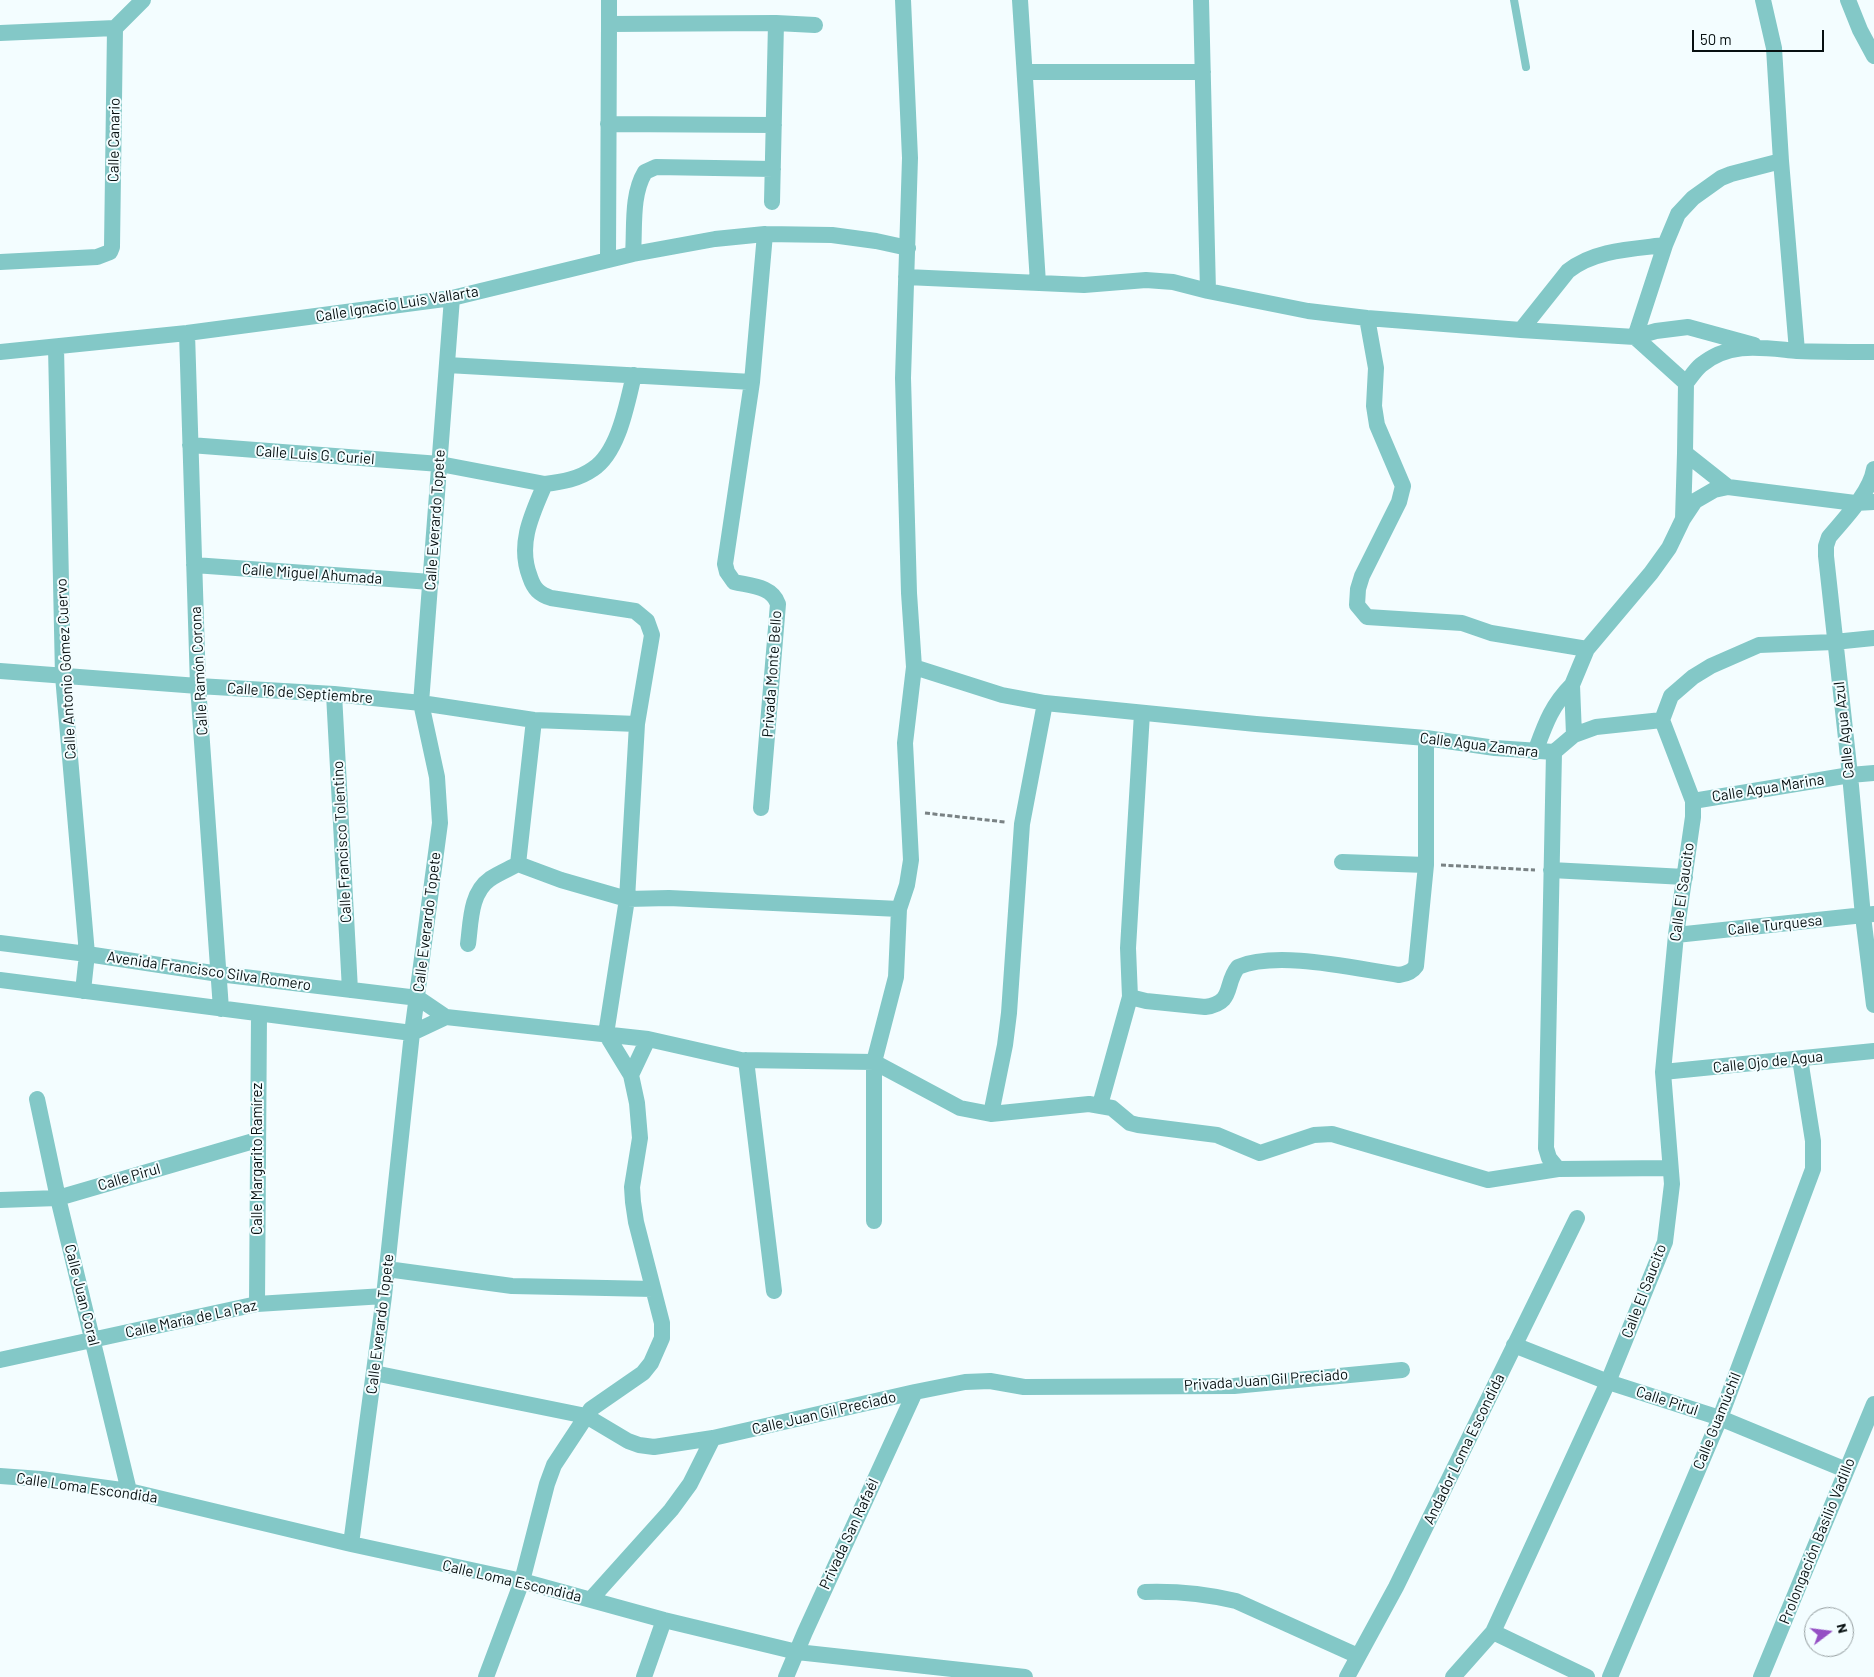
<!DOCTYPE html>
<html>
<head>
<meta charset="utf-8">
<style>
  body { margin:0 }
  #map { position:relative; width:1874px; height:1677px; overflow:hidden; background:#f3fdff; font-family:Barlow,sans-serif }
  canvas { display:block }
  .north { position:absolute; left:1804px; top:1607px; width:50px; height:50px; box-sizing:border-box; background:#f3fdff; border:1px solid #959ea0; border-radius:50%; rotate:75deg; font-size:14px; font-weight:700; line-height:20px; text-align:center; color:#071011 }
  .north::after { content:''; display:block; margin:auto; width:18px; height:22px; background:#9550c4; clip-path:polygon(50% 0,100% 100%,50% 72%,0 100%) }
  .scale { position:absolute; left:1692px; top:30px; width:132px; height:22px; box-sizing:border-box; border:2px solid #071011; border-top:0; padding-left:6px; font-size:15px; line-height:18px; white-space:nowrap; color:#071011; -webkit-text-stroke:4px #f3fdff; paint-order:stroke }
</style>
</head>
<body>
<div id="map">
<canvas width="1874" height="1677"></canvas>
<div class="north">N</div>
<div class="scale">50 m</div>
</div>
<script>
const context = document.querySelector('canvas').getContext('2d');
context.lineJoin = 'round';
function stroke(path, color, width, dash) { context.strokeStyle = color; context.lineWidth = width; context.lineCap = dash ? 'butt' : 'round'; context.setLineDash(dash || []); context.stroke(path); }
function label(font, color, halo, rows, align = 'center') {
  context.font = font + ' Barlow,sans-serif'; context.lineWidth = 4; context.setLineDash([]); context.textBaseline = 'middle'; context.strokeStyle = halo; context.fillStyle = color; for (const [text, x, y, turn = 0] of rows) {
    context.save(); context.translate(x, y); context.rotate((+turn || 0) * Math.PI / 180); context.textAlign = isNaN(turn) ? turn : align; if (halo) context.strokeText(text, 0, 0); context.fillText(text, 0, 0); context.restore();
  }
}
stroke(new Path2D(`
  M925,813L1005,822
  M1441,865L1535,870`), '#798284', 3, [5, 2.5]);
stroke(new Path2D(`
  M1514,0L1526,67`), '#83c8c7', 8);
stroke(new Path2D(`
  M609,0V24L776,23
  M1020,0L1038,283
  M1201,0L1208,291
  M1763,0L1774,48L1781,161L1797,351
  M1848,0L1860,30L1874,56
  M0,33L115,28L143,0
  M1025,72H1203
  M608,124L774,125
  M772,202L776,23L815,25
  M633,254C635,228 631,195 645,172L656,167L773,169
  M608,260L609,24
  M0,262L97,257L110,252L112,247L115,28
  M906,277L1084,285L1146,280L1173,282L1208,291L1308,311L1367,318L1521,330L1635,337L1686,383C1691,377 1695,370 1701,365C1730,341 1763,348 1797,351C1822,352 1848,352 1874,352
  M1367,318L1376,368L1374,406L1377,425L1403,486L1399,502L1362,576L1358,589L1357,605L1367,617L1462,623L1491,633L1587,649
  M1521,330L1568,271C1594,250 1632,249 1665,245
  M187,333L198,686L221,1009
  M1635,337L1665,245L1678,214L1693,198L1721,178L1731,174L1781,161
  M1635,337L1656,331L1688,327L1754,345
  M56,347L63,676L87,954L83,991
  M0,352L187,333L452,298L633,254L715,239L765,234L832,235L876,241L908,248
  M447,365L752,382
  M1686,383L1685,453L1728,487
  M190,445L440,464L545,484C562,482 579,479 593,469C619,452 627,403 634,375
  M1874,469C1870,493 1844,519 1829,537L1826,546V556L1850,775L1863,916L1874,1005
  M1683,519L1685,453
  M194,565L431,582
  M914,667L1002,695L1045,703L1256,724L1426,738L1495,748L1554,752L1574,735L1596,727L1662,720L1671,696L1693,677L1711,666L1759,645L1834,642L1874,638
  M0,671L198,686L334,694L421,703L534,720L637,724
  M334,694L350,990
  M1574,735L1572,685L1587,649L1651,573L1669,548L1683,519L1695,501L1714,490L1728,487L1855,503L1874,502
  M1535,752C1545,725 1551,706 1572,685
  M1554,752L1546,1148L1549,1158L1558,1169L1670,1168
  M1693,801L1850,775L1874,773
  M761,808L778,604C772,586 751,586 734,582L727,572L725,564L752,382L765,234
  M1342,862L1426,865
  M518,864L534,720
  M1551,870L1685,877
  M1676,935L1874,914
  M0,943L87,954L219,974L418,998L446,1017L648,1039L741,1060L874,1062L960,1108L991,1114L1089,1104L1112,1108L1130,1123L1138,1125L1217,1135L1260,1153L1314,1135L1332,1134L1488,1180L1558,1169
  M468,944C471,922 470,893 490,879C499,873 509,869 518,864L561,880L627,899L669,898L899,909
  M0,980L412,1033L446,1017
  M1130,997L1146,1001L1205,1007C1235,1003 1224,984 1238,967C1278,950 1356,969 1399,975C1407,974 1412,972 1416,966L1426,865V738
  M746,1060L774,1291
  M1663,1072L1874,1051
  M631,1075L648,1039
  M37,1099L58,1198L129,1491
  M1100,1105L1130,997L1128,948L1142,713
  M991,1114L1005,1045L1009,1013L1022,824L1045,703
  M0,1200L58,1198L257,1140
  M874,1221V1062L896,977L899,909L907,885L911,860L905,743L914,667L909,593L903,378L910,158L903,0
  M387,1269L512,1286L653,1289
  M257,1304L259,1014
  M1514,1345L1608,1382L1720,1418L1846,1470
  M0,1360L257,1304L384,1296
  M374,1373L586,1416L628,1441L639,1445L654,1447L713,1438L915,1392L965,1382L990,1381L1024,1387L1234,1386L1402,1370
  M0,1476L41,1479L129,1491L351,1544L522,1581L664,1620L797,1652L1025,1677
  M351,1544L384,1296L412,1033L440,823L437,777L421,703L452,298
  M1145,1592C1175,1591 1206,1594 1236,1601L1358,1656
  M591,1599L671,1510L690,1484L713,1438
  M1493,1632L1587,1677
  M486,1677L522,1581L547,1484L554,1465L591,1409L643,1373L651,1363L662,1338V1323L636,1222L633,1202L632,1187L640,1138L637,1103L631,1075L606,1034L627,899L637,724L652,635L647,621L635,611L551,598C539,594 534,589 530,577C517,544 532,514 545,484
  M644,1677L664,1620
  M786,1677L805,1632L915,1392
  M1347,1677L1396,1587L1577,1218
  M1453,1677L1493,1632L1608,1382L1665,1242L1672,1184L1663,1072L1676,935L1693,817V801L1662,720
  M1610,1677L1720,1418L1813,1169V1141L1800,1059
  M1761,1677L1874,1404`), '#83c8c7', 16);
label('15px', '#071011', '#f3fdff', [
  ["Calle Canario",114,140,-89],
  ["Calle Ignacio Luis Vallarta",397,304,-9],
  ["Calle Luis G. Curiel",315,455,4],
  ["Calle Everardo Topete",435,520,-86],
  ["Calle Miguel Ahumada",312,574,4],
  ["Calle Antonio Gómez Cuervo",66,669,-93],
  ["Calle Ramón Corona",199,671,-93],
  ["Privada Monte Bello",772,674,-86],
  ["Calle 16 de Septiembre",300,693,4],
  ["Calle Agua Azul",1844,730,-96],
  ["Calle Agua Zamara",1479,745,7],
  ["Calle Agua Marina",1768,788,-9],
  ["Calle Francisco Tolentino",342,842,-93],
  ["Calle El Saucito",1682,892,-82],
  ["Calle Everardo Topete",427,922,-83],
  ["Calle Turquesa",1775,925,-6],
  ["Avenida Francisco Silva Romero",209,971,8],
  ["Calle Ojo de Agua",1768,1062,-6],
  ["Calle Margarito Ramírez",257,1159,-90],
  ["Calle Pirul",129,1177,-16],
  ["Calle El Saucito",1644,1291,-69],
  ["Calle Juan Coral",82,1295,76],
  ["Calle María de La Paz",191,1319,-12],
  ["Calle Everardo Topete",380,1324,-83],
  ["Privada Juan Gil Preciado",1266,1380,-4],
  ["Calle Pirul",1667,1401,18],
  ["Calle Juan Gil Preciado",824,1413,-13],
  ["Calle Guamúchil",1717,1421,-68],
  ["Andador Loma Escondida",1464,1449,-64],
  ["Calle Loma Escondida",87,1488,8],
  ["Privada San Rafaél",849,1534,-65],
  ["Prolongación Basilio Vadillo",1817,1541,-68],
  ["Calle Loma Escondida",512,1581,13]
]);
</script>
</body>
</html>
